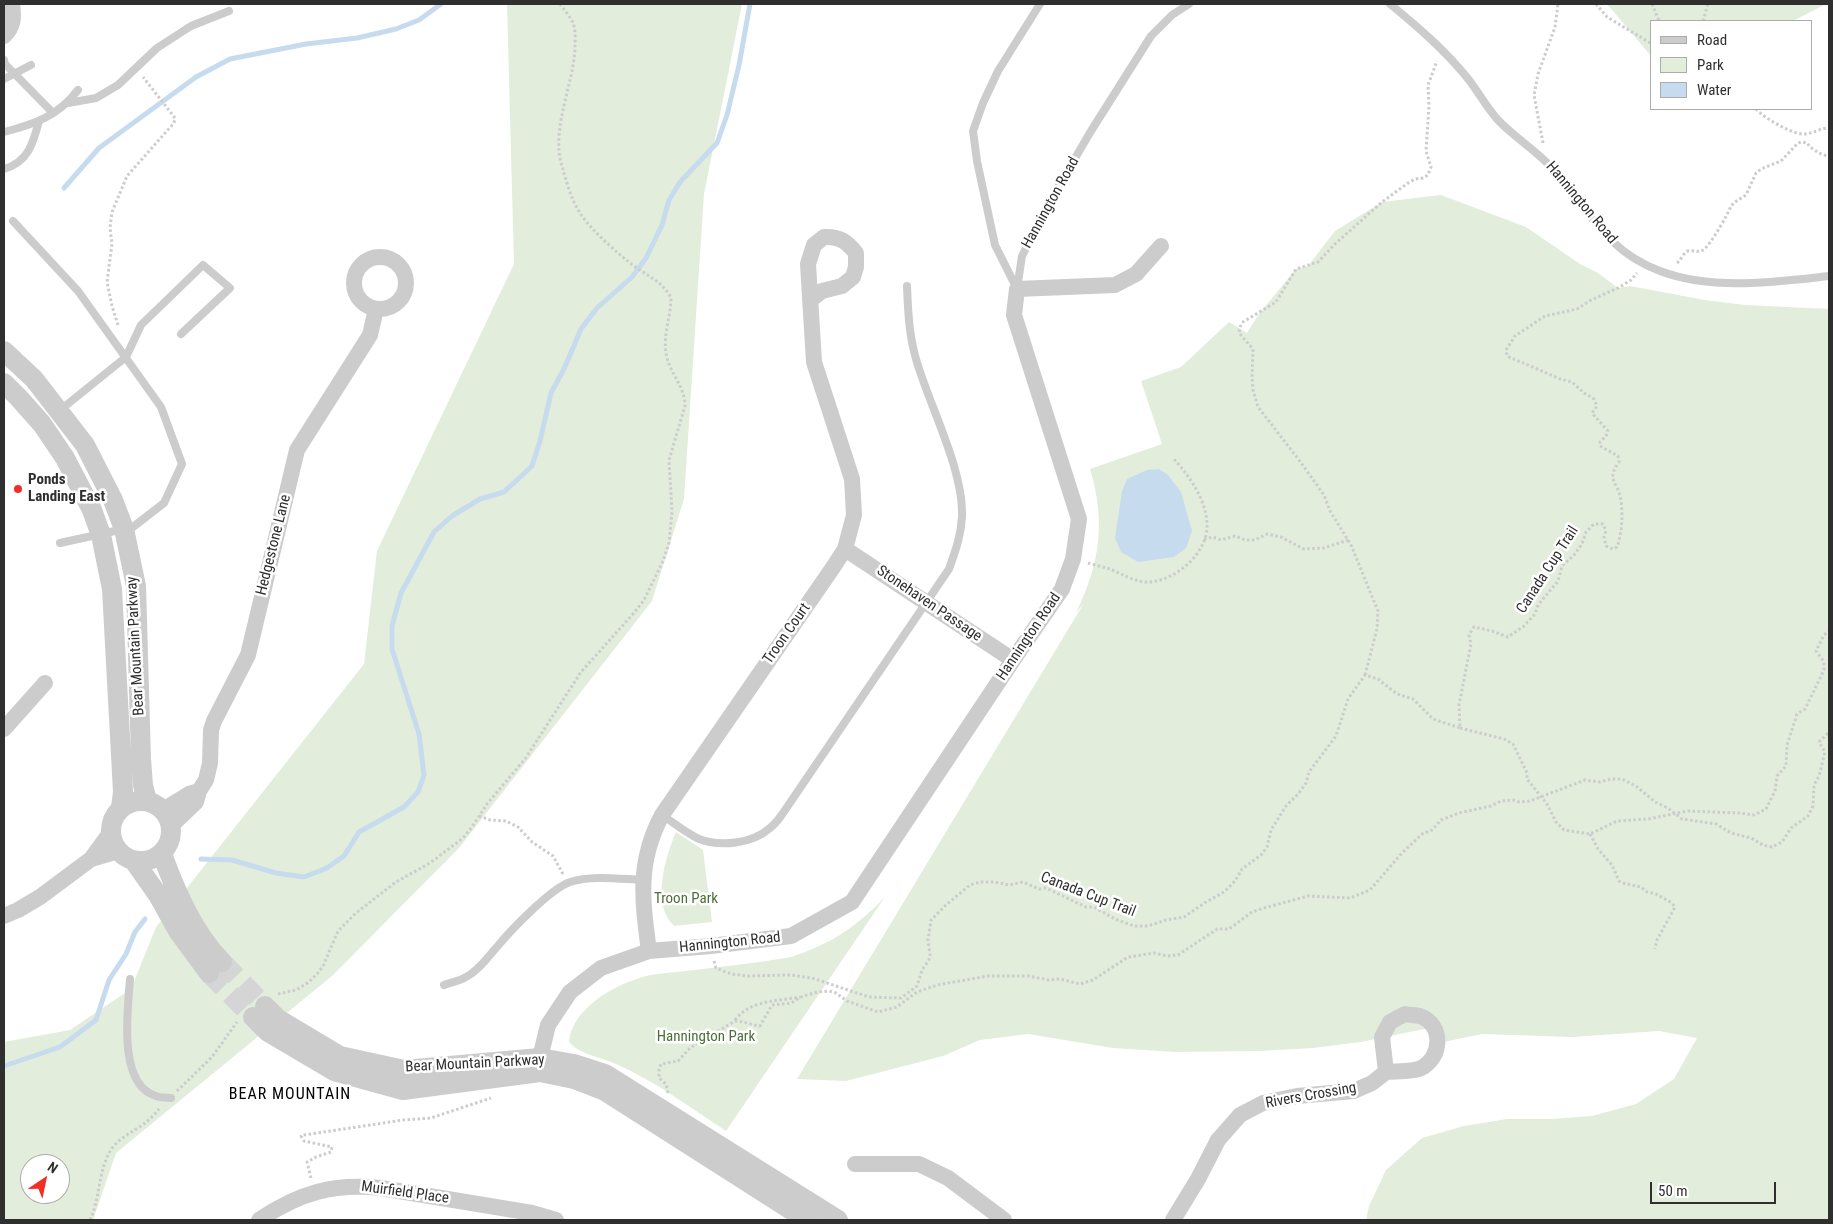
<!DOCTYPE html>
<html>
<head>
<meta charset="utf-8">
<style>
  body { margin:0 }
  #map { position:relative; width:1833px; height:1224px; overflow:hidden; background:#fff; font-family:"Roboto Condensed",sans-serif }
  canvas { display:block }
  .frame { position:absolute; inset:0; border:5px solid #2f2f2f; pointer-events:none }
  .legend { position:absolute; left:1650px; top:20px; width:162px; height:90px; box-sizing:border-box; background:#fff; border:1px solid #acacac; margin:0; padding:6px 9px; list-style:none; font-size:15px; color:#2f2f2f }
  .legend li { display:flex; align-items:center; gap:10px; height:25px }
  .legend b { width:25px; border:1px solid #acacac }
  .north { position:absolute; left:20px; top:1154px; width:50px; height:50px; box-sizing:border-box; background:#fff; border:1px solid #acacac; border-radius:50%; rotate:34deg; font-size:14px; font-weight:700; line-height:20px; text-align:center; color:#2f2f2f }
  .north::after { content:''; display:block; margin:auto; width:18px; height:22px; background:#f12e26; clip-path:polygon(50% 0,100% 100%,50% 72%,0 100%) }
  .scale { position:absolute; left:1650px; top:1182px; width:126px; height:22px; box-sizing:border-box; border:2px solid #2f2f2f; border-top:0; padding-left:6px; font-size:15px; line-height:18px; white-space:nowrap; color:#2f2f2f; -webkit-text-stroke:4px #fff; paint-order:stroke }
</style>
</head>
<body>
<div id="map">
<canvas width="1833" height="1224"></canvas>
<div class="frame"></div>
<ul class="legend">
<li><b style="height:6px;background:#ccc"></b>Road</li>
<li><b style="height:14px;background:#e3eddc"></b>Park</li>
<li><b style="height:14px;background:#c7dbee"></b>Water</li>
</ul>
<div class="north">N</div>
<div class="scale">50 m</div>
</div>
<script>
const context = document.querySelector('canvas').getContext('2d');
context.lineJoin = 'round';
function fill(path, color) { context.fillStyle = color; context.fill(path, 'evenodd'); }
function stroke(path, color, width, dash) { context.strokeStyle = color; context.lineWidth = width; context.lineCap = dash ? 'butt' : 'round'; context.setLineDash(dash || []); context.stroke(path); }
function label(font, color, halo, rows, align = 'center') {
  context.font = font + ' "Roboto Condensed",sans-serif'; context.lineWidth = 5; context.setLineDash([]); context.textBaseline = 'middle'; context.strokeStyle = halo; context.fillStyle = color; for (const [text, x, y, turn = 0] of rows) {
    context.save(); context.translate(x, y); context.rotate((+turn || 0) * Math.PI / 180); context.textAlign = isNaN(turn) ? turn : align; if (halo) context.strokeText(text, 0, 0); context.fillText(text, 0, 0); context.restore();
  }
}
fill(new Path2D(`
  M507,4H742L704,194L684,499L652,601L459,848L332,976L116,1153L93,1220H4V1042L70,1030L131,989L156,927L364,664L377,551L514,264ZM30,1164H60V1194H30Z
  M1607,4H1826L1793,21H1652V57Z
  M1441,195L1526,227L1580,264L1598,273L1618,288L1630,286L1705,300L1745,305L1829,309V1220H1366L1369,1206L1386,1170L1422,1138L1464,1126L1507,1119H1551L1592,1116L1636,1104L1674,1079L1697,1038L1659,1031L1572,1037L1482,1034L1439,1043L1434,1027L1361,1042L1313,1048L1260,1051L1175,1052L1113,1048L1028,1034L980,1040L943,1056L846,1081L797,1079L1084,603L1076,613C1100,563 1106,522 1090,469L1162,444L1141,381L1181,367L1229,322L1247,333L1259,314L1296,269L1308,266L1335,231L1382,202Z
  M676,832L703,850L712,922L674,926C651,904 665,858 676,832Z
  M885,897L726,1131C691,1108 655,1081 616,1064C603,1058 575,1053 569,1041C573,1009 612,986 640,978C654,973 670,973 685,971C721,967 756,963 791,957C831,944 856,927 885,897Z`), '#e3eddc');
fill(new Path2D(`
  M1159,469L1168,475L1181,492L1192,531L1186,548L1174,557L1138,562L1121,552L1115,538L1122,491L1127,479L1147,470Z`), '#c7dbee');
stroke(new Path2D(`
  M64,188L99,148L196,77L230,59L306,44L357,38L396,29L419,20L441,4
  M201,859L232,860L276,873L304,877L327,868L344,856L359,832L404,807L418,792L424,775L419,734L392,649V626L401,593L434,532L452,516L480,499L504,492L532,466L540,441L551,393L564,369L581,329L597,308L632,277L646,258L662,225L669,200L680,182L717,143L727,115L739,65L750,4
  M4,1066L60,1047L96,1020L109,980L126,954L135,932L145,919`), '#c7dbee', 5);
stroke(new Path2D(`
  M222,962L265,1006
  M209,973L253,1017`), '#d5d5d5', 20, [20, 10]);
stroke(new Path2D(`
  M1596,4L1607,17L1652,44
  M1652,4L1659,21
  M1703,21L1708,4
  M1756,109C1764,118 1793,135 1805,134C1814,133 1821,128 1829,128
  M1543,143L1534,95L1538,74L1555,27L1558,4
  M1677,263C1681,260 1683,253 1688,251C1693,250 1698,253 1703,250C1710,246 1728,214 1731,206L1735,202L1746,195L1756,173L1761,169L1781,161L1798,143L1802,142L1807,143L1810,147L1819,153L1829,157
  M118,325L112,306L107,282L112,244L110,228L112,212L127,176L174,123L175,118L143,77
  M1204,539L1213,537L1221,540L1235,536L1245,540H1255L1267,534L1281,537L1304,549L1324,548L1348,540
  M1088,563C1095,565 1103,567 1110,569C1123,574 1135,583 1150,582C1176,580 1208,553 1207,525C1207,501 1189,475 1173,458
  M1365,675L1377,629L1378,611L1351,545L1330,511L1324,495L1299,460L1258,407L1253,390L1252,377L1253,349L1239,333L1240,327L1243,322L1276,302L1296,269L1318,262L1334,245L1382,202L1408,183L1415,179L1423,178L1428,175L1431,167L1426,151L1429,106L1428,85L1437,61
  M1460,728L1504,739L1513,744L1527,773V779L1547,804L1556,822L1564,830L1590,834L1617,821L1648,819L1688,811L1739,813L1754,815L1766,809L1775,791L1777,776L1786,766L1787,745L1797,714L1805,709L1824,670V662L1816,651L1824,635L1829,631
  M479,816L490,820L506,821L518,827L532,842L553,856L563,874
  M1590,834L1598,849L1612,865L1619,881L1623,883L1641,887L1647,892L1656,894L1672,903L1675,907L1657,940L1655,949
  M714,961L716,968L731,974L748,976L790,975L812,978L869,997L901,998L917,986L922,970L929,960L930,955L928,940L931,920L946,905L970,885L980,882H995L1009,885L1023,882L1039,889L1046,888L1086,907H1094L1115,919L1134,926H1148L1166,920L1184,917L1206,902L1224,892L1235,881L1242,869L1261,855L1267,847L1271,830L1286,806L1299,793L1306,783L1309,772L1336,736L1348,699L1365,675L1378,679L1397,694L1413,699L1433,719L1460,728L1459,705L1471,644L1469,635L1474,627L1492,631L1508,637L1524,626L1535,614L1538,605L1558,581L1562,566L1574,555L1582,544L1586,532L1594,524H1603L1606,531L1604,537L1606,546L1613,549L1617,547C1622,533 1623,517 1621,501C1619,482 1605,481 1619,462L1618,456L1600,446V442L1606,436L1608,431L1592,413L1597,406L1594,399L1584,393L1572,382L1560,379L1507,356L1506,350L1515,336L1545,316L1577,309L1591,300L1618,288L1631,280L1637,273
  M278,994L296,990L309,982L317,974L323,966L338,931L356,913L396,882L430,863L463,838L472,827L487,804L525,759L581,672L633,614L644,600L663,561L669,543L672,512L669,460L685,406C685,385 668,372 666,352C663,336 671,315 671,298C664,283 648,276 634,266C618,254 591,230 580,213C570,198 566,179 561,163C552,127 573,85 575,49C575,41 576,31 573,23C570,16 564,10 560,4
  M735,1020C750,1000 778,1001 800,997
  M177,1091L212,1057L237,1022
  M668,1093L666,1084L659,1078V1069L661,1064L678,1061L690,1048L735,1021C744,1021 751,1025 760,1026L772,1005L791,1003L803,996L818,992L829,991L836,993L847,1001L878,1012L897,1007L917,992L937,985L988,976H1028L1049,980L1060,979L1080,984L1093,980L1128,957L1154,953L1167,956L1178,955L1217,929H1229L1252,912L1264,908L1308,896L1350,898L1370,890L1402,853L1422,834L1432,830L1441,820L1459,813L1491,806L1501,801L1513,800L1519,802L1530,801L1585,780L1600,782L1611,779H1622L1636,786L1655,802L1668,808L1682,819L1716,824L1731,833L1751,838L1763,845L1772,847L1782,842L1791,828L1808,816L1813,806L1814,785L1819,776L1825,752L1819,742L1829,732
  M311,1178L307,1162L316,1157L331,1152L332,1147L304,1141L301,1136L304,1135L403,1120L431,1118L491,1098
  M90,1220C100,1199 98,1174 109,1153C116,1139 133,1132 145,1123C150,1119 155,1114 159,1109`), '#ccc', 3, [2.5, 2.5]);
stroke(new Path2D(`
  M1390,4C1418,27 1446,51 1469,80C1479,93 1487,108 1498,120C1515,138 1536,150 1552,168C1589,209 1604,250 1660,271C1713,291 1774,282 1829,276
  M4,60L5,64L53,113
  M4,79L31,65
  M68,103L96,98L118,85L157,48L191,26L229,11
  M4,132C35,124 58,116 78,90
  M4,169C28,162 33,144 39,121
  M13,221L78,291L161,407L182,464L164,503L133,527L60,543
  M1017,289L1022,256L1054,194L1091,131L1151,36L1172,15L1189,4
  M1017,289L995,245L977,161L973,131L983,103L998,71L1040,4
  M59,411L126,357L141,325L203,265L230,288L181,334
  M662,815C674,823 686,833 699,839C720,847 752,844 770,828C774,825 778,820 781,816L949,569C955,552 961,536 962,517C964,470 929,405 916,359C909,335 908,311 907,286
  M130,979C128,1009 117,1084 156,1096C160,1098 166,1097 171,1098
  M444,985C451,982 460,981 466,977C478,971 487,958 496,948C510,931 550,889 570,882C593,875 619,879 643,880`), '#ccc', 8);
stroke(new Path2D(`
  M4,36C14,26 14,17 12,4
  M354 283a26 26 0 1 1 52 0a26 26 0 1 1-52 0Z
  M845,549L1013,660
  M4,729L45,683
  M163,810L189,794L199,791
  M171,826L196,802L199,791L206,780L210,763L211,730L214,721L248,655L297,450L370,335L376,309
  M91,859L110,833
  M4,916L18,910L40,897L91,859L118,851
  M649,951C642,900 637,862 662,815L834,566L845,549L854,515L852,479L814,362L808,264L814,245L824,237C840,236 847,242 856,253V267L853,277L842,286L822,291L810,300
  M1405,1014C1410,1015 1416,1015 1420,1016C1444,1025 1442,1058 1421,1068C1414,1072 1394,1071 1386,1072L1382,1037L1390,1022Z
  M540,1070V1058L548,1025L570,992L601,968L649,951L711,946L791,936L852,902L1013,660L1062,589L1073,559L1079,519L1014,315L1017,289L1115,285L1136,274L1161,246
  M855,1164H919L948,1178L1004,1220
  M259,1220C299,1193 333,1183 381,1188L532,1213L556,1220
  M1173,1220L1198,1179L1218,1140L1240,1115L1263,1103L1297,1096L1354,1091L1372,1083L1386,1072`), '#ccc', 16);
stroke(new Path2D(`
  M4,351L34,379L85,445L113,500L124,529L136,586L141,759L143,785L147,801
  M4,383L18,397L42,424L65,458L92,510L101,535L112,589L123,792L121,808
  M111 831a30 30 0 1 1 60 0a30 30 0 1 1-60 0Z
  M162,854C176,892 193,932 222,962
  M134,861L158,895L178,931L209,973
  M265,1006L278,1019L340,1056L404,1070L540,1058L574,1064L605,1074L838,1220
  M253,1017L268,1032L334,1071L403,1090L540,1072L574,1079L605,1091L807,1220`), '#ccc', 20);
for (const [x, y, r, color] of [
  [18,489,5,"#f12e26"]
]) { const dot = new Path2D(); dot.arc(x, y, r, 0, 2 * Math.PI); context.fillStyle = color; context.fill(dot); stroke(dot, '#fff', 2); }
label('15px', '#2f2f2f', '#fff', [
  ["Hannington Road",1051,203,-61],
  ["Hannington Road",1581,203,50],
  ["Hedgestone Lane",274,545,-76],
  ["Canada Cup Trail",1548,570,-57],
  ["Stonehaven Passage",929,604,34],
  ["Troon Court",787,634,-55],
  ["Hannington Road",1029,637,-56],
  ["Bear Mountain Parkway",136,646,-93],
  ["Canada Cup Trail",1088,895,21],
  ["Hannington Road",730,943,-6],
  ["Bear Mountain Parkway",475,1064,-3],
  ["Rivers Crossing",1311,1096,-10],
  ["Muirfield Place",405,1193,8]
]);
label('bold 15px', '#2f2f2f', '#fff', [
  ["Ponds",28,480],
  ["Landing East",28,497]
], 'left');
label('15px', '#4c6e39', '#fff', [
  ["Troon Park",686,899],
  ["Hannington Park",706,1037]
]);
context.letterSpacing = '1px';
label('16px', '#000', '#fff', [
  ["BEAR MOUNTAIN",290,1095]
]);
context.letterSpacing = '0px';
</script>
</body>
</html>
